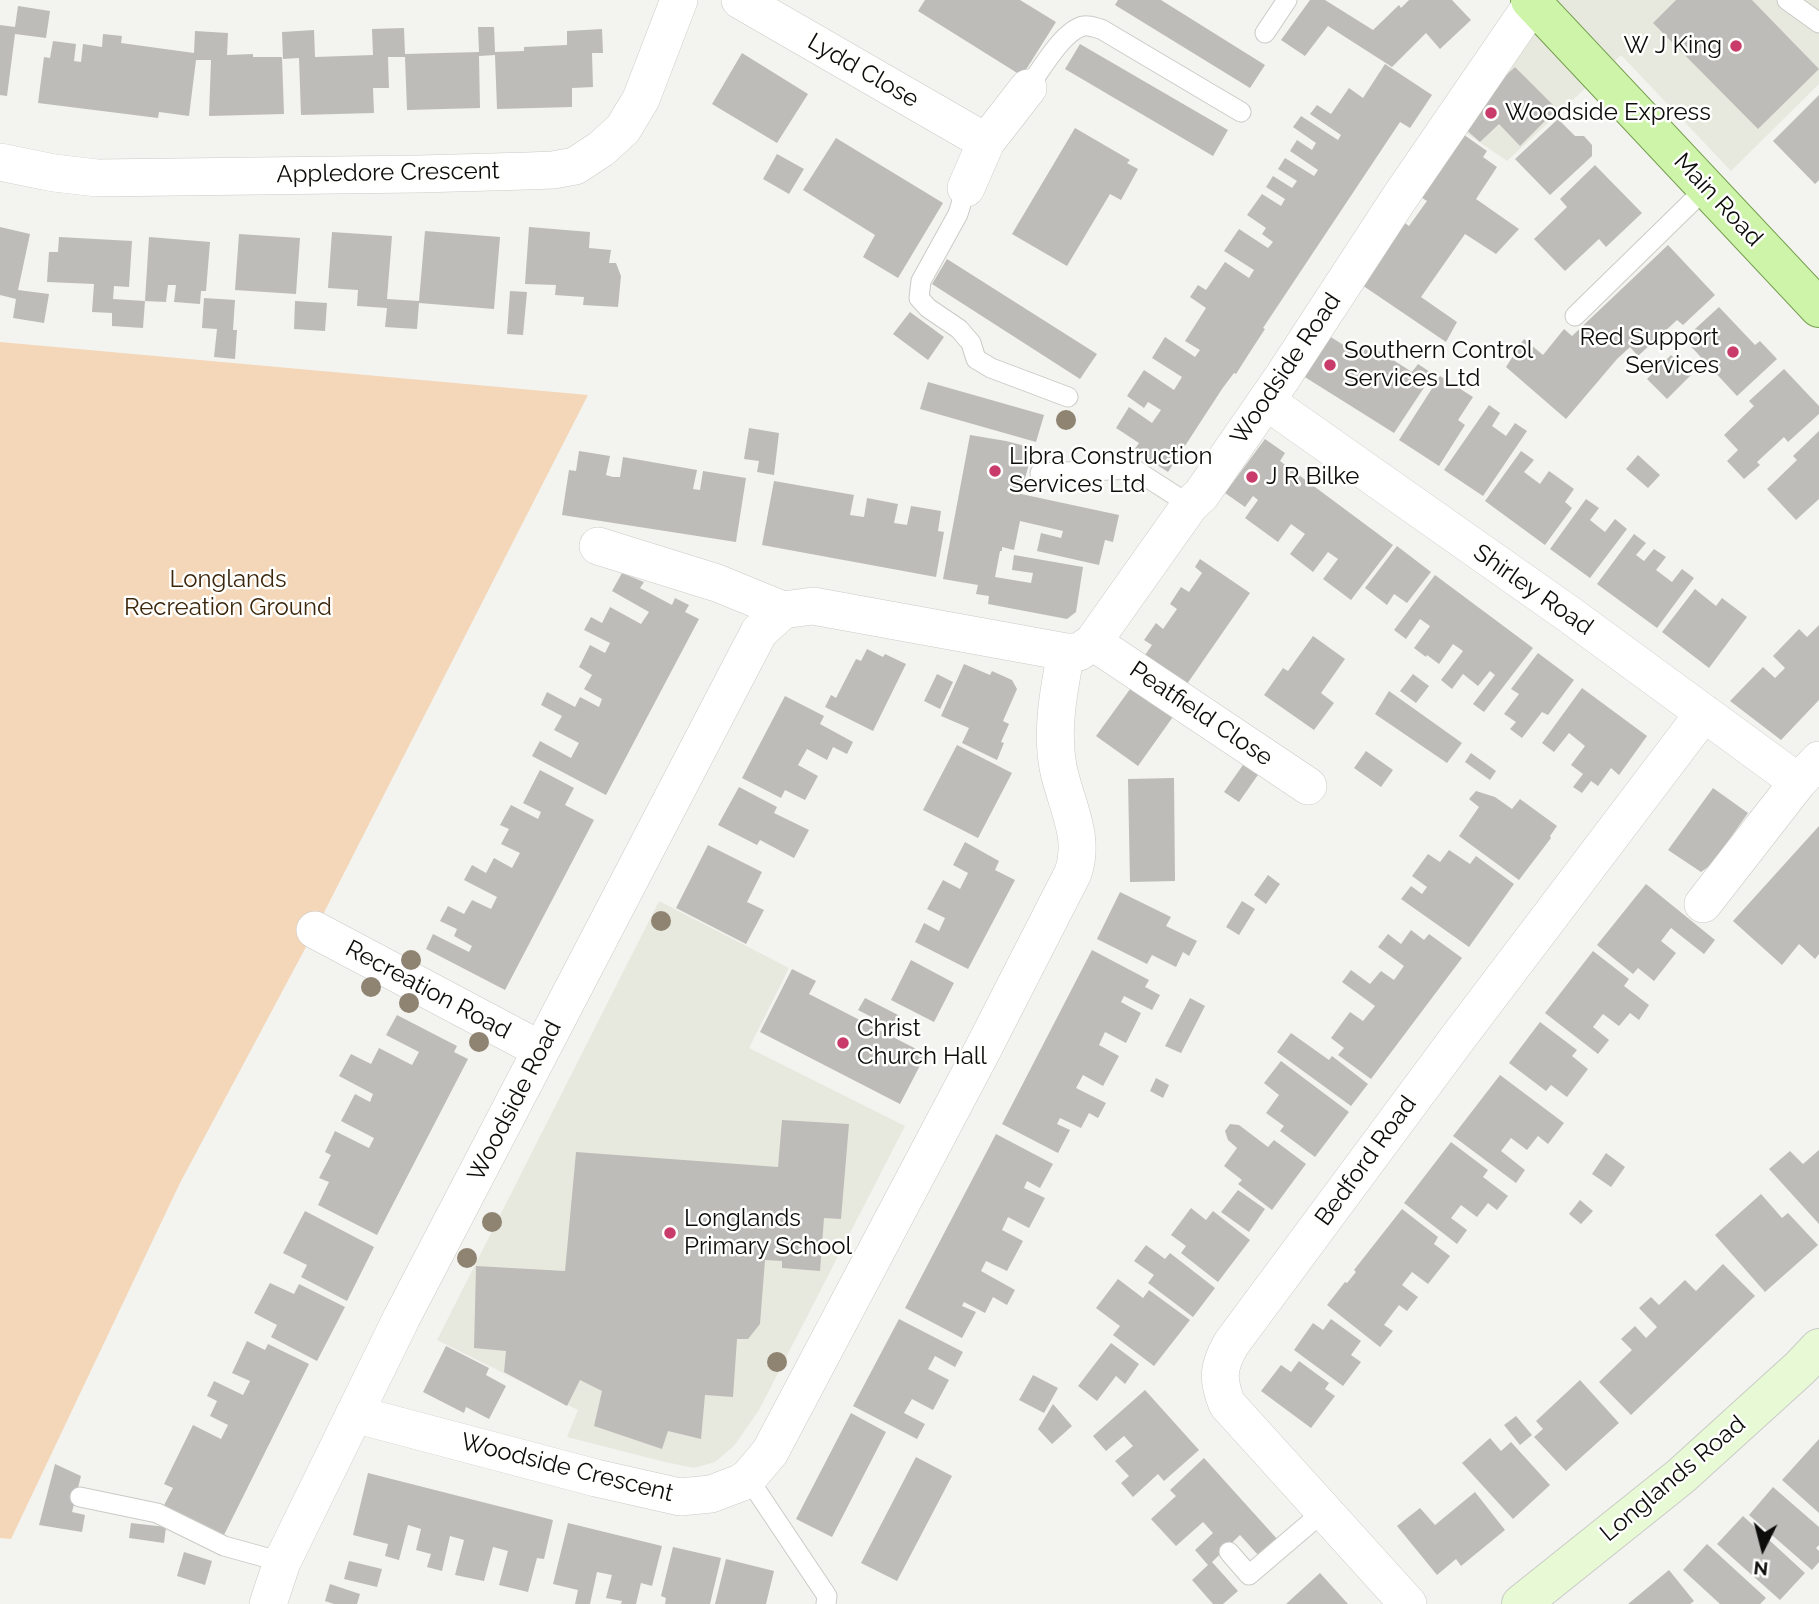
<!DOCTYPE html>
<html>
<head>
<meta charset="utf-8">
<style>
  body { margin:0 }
  #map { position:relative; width:1819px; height:1604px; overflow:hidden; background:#f3f3ef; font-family:Raleway,sans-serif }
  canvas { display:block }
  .north { position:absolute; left:1728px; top:1513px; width:70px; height:70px; -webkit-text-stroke:5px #fffffe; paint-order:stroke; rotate:186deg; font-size:19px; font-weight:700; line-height:28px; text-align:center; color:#0d0d0c }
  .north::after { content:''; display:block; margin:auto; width:24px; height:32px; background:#0d0d0c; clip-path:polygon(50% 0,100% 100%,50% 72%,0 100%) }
</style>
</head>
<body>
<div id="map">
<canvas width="1819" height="1604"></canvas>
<div class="north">N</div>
</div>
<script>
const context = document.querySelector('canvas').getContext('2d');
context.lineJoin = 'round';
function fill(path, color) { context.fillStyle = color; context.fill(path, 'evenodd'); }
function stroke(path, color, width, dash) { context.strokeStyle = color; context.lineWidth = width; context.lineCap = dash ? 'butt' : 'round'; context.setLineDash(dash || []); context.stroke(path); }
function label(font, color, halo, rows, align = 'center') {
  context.font = font + ' Raleway,sans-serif'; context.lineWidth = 5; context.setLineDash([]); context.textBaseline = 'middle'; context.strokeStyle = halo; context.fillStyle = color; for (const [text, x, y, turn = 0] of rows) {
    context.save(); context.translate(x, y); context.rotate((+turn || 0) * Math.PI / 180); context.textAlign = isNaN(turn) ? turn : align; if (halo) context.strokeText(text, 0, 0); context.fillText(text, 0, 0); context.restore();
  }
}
fill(new Path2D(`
  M1549,0H1819V84L1731,171L1621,55L1507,161L1456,126Z
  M659,901L789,968L749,1048L905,1126L759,1410L734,1446L715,1462L694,1468L665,1462L567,1437L578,1410L437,1340Z`), '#e8e9de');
fill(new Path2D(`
  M0,342L588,395L315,930L180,1183L11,1539L0,1538Z`), '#f4d7b9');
fill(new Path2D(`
  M925,0H1020L1056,22L1022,76L918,11Z
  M1118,0H1161L1265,65L1250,88L1115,5Z
  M1310,0H1325L1373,30L1399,5L1401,8L1409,0H1452L1471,20L1440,49L1426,33L1392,67L1328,26L1305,56L1281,40Z
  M1676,0H1752L1819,69L1758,129L1653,23Z
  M18,6L50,11L46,38L15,34L7,96L0,95V25L15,27Z
  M478,27H494L495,52L524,51V47L567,45V31L602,29L603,53H592L593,87L572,88V107L497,109L495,55L479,56L480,108L407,110L405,57H388L389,88H373L374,113L301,115L299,58L283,59L282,32L314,30L315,57L373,55L372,29L404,28L405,54L479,52Z
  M195,31L228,33L227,55L253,54V57H282L284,114L209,116L211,60H196L189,116L159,112L158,118L38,103L44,57L50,58L53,41L76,44L74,61L81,62L83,44L102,47L103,34L122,36L121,43L194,53Z
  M1080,44L1228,130L1213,156L1065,69Z
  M742,53L808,94L777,143L712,104Z
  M1385,64L1432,95L1410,128L1400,122L1263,328L1265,329L1250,352L1236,374L1234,373L1222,389L1168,472L1134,450L1139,443L1116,428L1129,407L1152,423L1161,410L1148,402L1144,408L1127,396L1144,370L1174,390L1182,377L1152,358L1165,337L1195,357L1200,350L1185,341L1206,308L1190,297L1198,285L1206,290L1225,262L1249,278L1254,270L1224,251L1239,229L1268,248L1273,242L1262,234L1266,228L1247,215L1262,194L1281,206L1285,199L1266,187L1273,176L1292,188L1297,181L1278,169L1285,158L1314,176L1318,170L1290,151L1297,140L1312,150L1316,143L1293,127L1301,116L1338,140L1341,135L1310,114L1317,105L1331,114L1349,88L1363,98Z
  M1515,67L1557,109L1520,146L1499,124L1480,142L1463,127L1478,102Z
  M1819,95V180L1815,184L1773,141Z
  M1558,119L1575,136H1584L1592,145V156L1550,195L1515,159Z
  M1075,128L1130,160L1127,163L1138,169L1121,200L1110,194L1067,266L1012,234Z
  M1460,132L1487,151L1483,157L1497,167L1476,199L1519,229L1496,254L1465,234L1421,297L1457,322L1446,342L1359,283L1402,221L1409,226L1427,201L1416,194Z
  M836,138L943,203L898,278L863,257L875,235L803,190Z
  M777,154L804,169L789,194L763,179Z
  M1595,165L1642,213L1606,247L1599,239L1565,271L1534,239L1567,207L1560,199Z
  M0,227L30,234L18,290L49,294L44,323L13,318L16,299L0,295Z
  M529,227L590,232L589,248L611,250L609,263H616L621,276L618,307L583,305L584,297L555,295L556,285L525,284Z
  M425,231L500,237L494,309L419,303L417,329L385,327L387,308L357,306L358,290L328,288L332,232L392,236L387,299L419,301Z
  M239,234L300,238L296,294L235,290Z
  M59,237L132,241L129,287L114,286L113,299L145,301L149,237L210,242L206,291H201L200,304L174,302L176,285H168L166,302L145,301L143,328L112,326V313L92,312L94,284L47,282L49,252H58Z
  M1668,245L1715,295L1683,325L1677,320L1638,356L1630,347L1617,359L1566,419L1506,367L1524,339L1543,355L1564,329L1572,336Z
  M947,259L1097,354L1080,379L932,284Z
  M510,291L527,292L523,335L507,334Z
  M204,298L235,300L233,330H237L235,359L214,357L217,329L202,328Z
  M295,301L327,303L325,331L294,329Z
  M1719,307L1755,345L1760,341L1777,359L1737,396L1684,339Z
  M910,312L944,337L928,360L893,334Z
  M1326,334L1361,356L1368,344L1412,372L1418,364L1433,374L1394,433L1300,374Z
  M1671,355L1691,375L1667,399L1647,379Z
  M1784,369L1819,406V414L1788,442L1784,437L1757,462L1760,465L1744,479L1727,461L1738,450L1724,435L1754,406L1749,401Z
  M1440,376L1473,397L1458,420L1465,425L1439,466L1399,440Z
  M928,382L1044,415L1036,442L920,409Z
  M1489,405L1500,413L1492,426L1506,436L1515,423L1527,431L1483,496L1444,470Z
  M749,428L779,433L774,475L757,472L759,461L744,459Z
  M1819,431V499L1796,520L1767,489L1797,460L1793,456Z
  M970,435L1006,441L1033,448L1021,494L1119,515L1113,542L1105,540L1099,565L1037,551L1041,533L1061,538L1063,531L1020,521L1014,550L1002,547V551H1000L995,577L1031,583L1033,573L1012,570L1014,555L1083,567L1076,612L1067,619L988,604L989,596L976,594L978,585L943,579Z
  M1265,439L1285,453L1280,461L1393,545L1351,600L1323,579L1338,559L1328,552L1313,572L1290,554L1305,534L1291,524L1278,542L1245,518L1258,500L1253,496L1245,507L1225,493Z
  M579,451L610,456L606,475L613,477H620L623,457L697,470L693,489L700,490L703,471L746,478L736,542L562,515L569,470L576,471Z
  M1521,451L1534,460L1524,472L1540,484L1549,471L1574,489L1565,502L1572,508L1545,545L1485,501Z
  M1638,455L1660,475L1648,488L1626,469Z
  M774,481L854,495L850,515L864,517L867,498L898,504L894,523L907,525L911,506L941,511L938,531L944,532L936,577L762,545Z
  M1586,499L1599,508L1590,520L1605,532L1615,519L1627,529L1590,578L1550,549Z
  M1634,534L1646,543L1636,555L1644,561L1654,549L1666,557L1656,570L1672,582L1682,569L1694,578L1657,628L1597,584Z
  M1397,546L1431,572L1407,603L1394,594L1387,605L1365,588Z
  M1200,559L1250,593L1187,684L1145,655L1152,645L1144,640L1156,623L1163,629L1177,609L1170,604L1181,587L1189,592L1202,573L1195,567Z
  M622,573L644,582L640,588L672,605L675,598L689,605L685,612L699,619L606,795L532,756L540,741L571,758L579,743L554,730L562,716L541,705L547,692L575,707L580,697L599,707L602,699L584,689L592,675L579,667L590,645L605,653L610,643L584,630L591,617L602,623L610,607L641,624L649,612L612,591Z
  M1435,575L1533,648L1484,712L1473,704L1495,675L1490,671L1478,686L1463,674L1452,689L1441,680L1463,651L1453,644L1439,664L1427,655L1426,657L1414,648L1430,626L1420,619L1406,639L1394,630Z
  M1695,589L1716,606L1722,598L1747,617L1709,668L1662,632Z
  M1819,625V700L1781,740L1730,701L1763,667L1775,678L1785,668L1773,656L1799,629L1807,637Z
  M1313,636L1345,659L1321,693L1334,703L1314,730L1264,695L1283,668L1288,671Z
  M867,649L883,657L885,654L906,664L873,731L825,707L831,695L836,698L856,659L861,661Z
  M1538,653L1574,680L1548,715L1542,712L1522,738L1510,729L1516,722L1504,714L1519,694L1511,689Z
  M964,664L990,675L992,671L1012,680L1017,689L1003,721L1009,724L1001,742L1004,743L997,760L962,743L969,728L941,716Z
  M937,674L953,682L940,709L924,701Z
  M1413,674L1429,686L1416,703L1400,691Z
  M1133,685L1175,714L1138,766L1096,736Z
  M1582,688L1647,736L1619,775L1611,768L1598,786L1591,781L1582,793L1573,787L1583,774L1571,765L1585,746L1569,733L1554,752L1542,743Z
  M1389,691L1462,743L1447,763L1375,714Z
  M785,696L824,716L820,724L853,742L847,754L833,747L827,760L807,749L798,765L818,776L805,800L785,790L781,798L742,778Z
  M957,745L1012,773L978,838L923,810Z
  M1366,751L1393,770L1381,787L1354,768Z
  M1471,753L1496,771L1490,780L1465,762Z
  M1245,762L1260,772L1239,802L1224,792Z
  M540,770L574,788L565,805L594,820L505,990L426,949L433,934L469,952L472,946L454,936L457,929L440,921L448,906L464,914L472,900L491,909L497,897L464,880L472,865L486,873L494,858L512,868L520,853L501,844L509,829L500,825L511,805L538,819L541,812L523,803Z
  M1174,778L1175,881L1130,882L1128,779Z
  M739,787L777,807L774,813L809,830L794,858L760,840L757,845L718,825Z
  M1713,788L1748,813L1712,864L1701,872L1668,850Z
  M1476,791L1495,797L1512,809L1520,799L1557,826L1550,836L1551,838L1519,880L1459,836L1479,807L1469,799Z
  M1819,826V954L1815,959L1799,944L1782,965L1733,921Z
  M965,842L999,861L995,870L1015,880L968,969L915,942L924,923L939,931L945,918L927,909L943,880L960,889L968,873L953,865Z
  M708,845L762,872L747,902L764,910L746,944L676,908Z
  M1449,850L1470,864L1476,856L1514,884L1469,947L1401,899L1411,886L1422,894L1427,887L1412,876L1428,854L1440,862Z
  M1268,875L1280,884L1266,904L1254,895Z
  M1646,884L1715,940L1704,954L1671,928L1661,941L1676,953L1654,981L1638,968L1633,974L1597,945Z
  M1120,892L1171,917L1166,926L1197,941L1189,956L1183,952L1176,967L1152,955L1147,964L1097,939Z
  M1242,901L1255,909L1239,935L1226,927Z
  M1411,930L1424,940L1429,934L1462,958L1371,1079L1338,1055L1344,1048L1331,1038L1350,1012L1363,1021L1375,1006L1342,982L1351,970L1370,984L1381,971L1394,980L1404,966L1378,947L1388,934L1401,944Z
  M1092,950L1149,980L1145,987L1160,995L1152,1010L1124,996L1121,1002L1141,1013L1126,1043L1105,1032L1099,1045L1119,1056L1103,1086L1083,1075L1076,1088L1106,1103L1098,1118L1089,1113L1081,1128L1060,1118L1057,1124L1070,1130L1058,1153L1002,1124Z
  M1593,951L1629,979L1624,986L1649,1005L1639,1020L1630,1013L1619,1026L1603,1014L1593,1027L1609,1040L1598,1054L1545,1013Z
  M911,960L954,983L934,1022L891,1000Z
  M792,969L816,981L809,994L926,1054L900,1104L760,1032Z
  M865,998L902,1017L895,1029L858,1010Z
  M1190,998L1205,1006L1181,1053L1165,1046Z
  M397,1015L457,1046L454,1052L468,1059L377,1235L318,1205L329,1182L319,1178L331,1155L325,1152L335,1131L369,1148L374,1138L341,1121L355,1094L370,1102L373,1094L339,1076L351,1054L371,1064L379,1048L412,1065L419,1052L386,1035Z
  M1540,1022L1577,1050L1572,1056L1588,1069L1567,1097L1551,1085L1546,1091L1509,1063Z
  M1291,1033L1329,1060L1332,1056L1368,1084L1351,1106L1277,1052Z
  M1281,1061L1349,1112L1315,1157L1280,1131L1284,1126L1266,1113L1279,1095L1264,1083Z
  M1500,1075L1564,1123L1548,1144L1538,1136L1527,1150L1511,1138L1501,1151L1525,1170L1516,1183L1453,1136Z
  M1156,1078L1169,1085L1163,1098L1150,1091Z
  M782,1120L849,1124L841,1219L824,1218L820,1271L782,1268V1261L765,1260L760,1324L748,1339H737L733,1397L705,1395L701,1439L668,1431L662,1449L594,1426L602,1391L580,1380L567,1406L504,1372L506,1351L474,1348L476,1266L565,1271L576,1152L778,1167Z
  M1230,1124L1239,1125L1268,1147L1274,1140L1306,1164L1272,1210L1238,1184L1242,1180L1224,1166L1237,1148L1228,1140L1225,1131Z
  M996,1134L1053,1164L1040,1188L1027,1181L1024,1188L1045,1198L1029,1228L1008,1217L1002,1230L1023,1241L1007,1271L986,1261L981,1271L1015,1290L1007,1305L993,1297L985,1313L964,1302L962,1306L976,1312L962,1338L905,1308Z
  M1451,1142L1488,1170L1483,1177L1508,1196L1497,1210L1488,1203L1477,1217L1461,1205L1451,1218L1467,1230L1457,1244L1404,1203Z
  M1819,1150V1224L1769,1169L1790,1151L1803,1164Z
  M1606,1153L1625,1167L1611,1187L1592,1174Z
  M1238,1190L1265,1209L1249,1232L1221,1212Z
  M1761,1194L1782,1218L1788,1213L1818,1245L1765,1292L1715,1235Z
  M1580,1200L1593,1211L1581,1224L1569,1214Z
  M1191,1208L1206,1220L1213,1211L1250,1240L1218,1282L1181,1253L1186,1246L1171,1235Z
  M1402,1209L1438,1237L1434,1244L1450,1256L1428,1284L1412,1272L1402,1285L1418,1297L1407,1311L1399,1305L1384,1325L1393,1331L1380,1347L1327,1305L1345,1282L1347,1283L1356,1272L1354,1270Z
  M305,1211L374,1247L347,1301L301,1277L307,1265L283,1253Z
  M1146,1245L1165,1259L1170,1253L1215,1288L1193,1317L1148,1283L1154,1275L1134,1261Z
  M1723,1264L1755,1296L1631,1415L1599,1382L1632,1350L1621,1339L1635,1326L1646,1338L1657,1327L1639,1308L1651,1297L1659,1305L1685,1280L1696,1291Z
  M1118,1279L1143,1298L1149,1290L1190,1320L1154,1366L1113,1335L1120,1326L1096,1308Z
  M270,1283L294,1294L299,1284L345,1307L317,1361L271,1337L277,1325L254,1313Z
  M899,1319L963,1352L955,1367L935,1356L928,1369L949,1380L933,1410L912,1399L904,1413L925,1424L917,1439L853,1406Z
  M1331,1319L1361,1341L1351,1355L1361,1362L1343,1386L1294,1350L1313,1323L1323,1330Z
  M247,1341L265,1350L268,1344L309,1364L222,1539L162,1509L173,1488L164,1484L193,1425L221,1439L228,1425L210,1416L217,1401L207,1396L214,1381L243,1395L250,1381L232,1373Z
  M1111,1343L1139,1364L1125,1384L1116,1376L1097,1401L1078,1386Z
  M446,1346L489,1368L486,1375L506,1386L489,1419L466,1407L464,1413L423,1392Z
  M1299,1361L1329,1383L1325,1389L1335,1396L1311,1428L1261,1391L1281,1365L1291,1372Z
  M1033,1375L1058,1388L1044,1413L1019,1400Z
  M1580,1380L1619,1423L1566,1471L1534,1437L1543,1429L1536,1421Z
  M1145,1390L1199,1450L1164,1481L1158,1474L1133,1497L1121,1483L1129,1476L1115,1461L1133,1446L1124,1436L1106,1451L1093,1436Z
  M1053,1404L1072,1426L1052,1444L1038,1429Z
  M851,1413L886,1432L832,1537L796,1519Z
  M1516,1416L1532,1435L1520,1445L1504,1425Z
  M1490,1438L1501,1451L1511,1442L1550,1485L1513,1519L1462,1463Z
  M1819,1439V1513L1782,1480Z
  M916,1457L952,1476L897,1581L861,1563Z
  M1204,1458L1278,1540L1259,1556L1240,1535L1212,1562L1238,1591L1223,1604H1213L1192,1580L1208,1565L1195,1550L1213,1533L1203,1522L1176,1546L1151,1519L1176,1496L1170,1490Z
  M55,1464L81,1476L72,1512L85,1515L82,1532L39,1525Z
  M368,1473L553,1520L544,1559L537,1558L528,1592L499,1585L508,1551L493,1547L484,1581L455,1575L464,1540L450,1536L442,1571L427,1567L431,1554L416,1550L421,1529L408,1525L399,1560L385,1556L388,1544L353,1535Z
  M1773,1487L1819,1527V1545L1816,1548L1819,1551V1562L1812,1570L1749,1515Z
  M1475,1492L1505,1530L1461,1566L1456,1559L1437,1575L1397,1526L1420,1508L1435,1525Z
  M1743,1516L1805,1573L1780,1600L1717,1544Z
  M131,1523L166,1527L164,1543L129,1538Z
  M568,1523L662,1546L652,1586L641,1583L636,1604H621L622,1601L606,1598L612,1575L597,1572L590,1604H575L578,1590L553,1584Z
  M1707,1544L1766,1598L1760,1604H1720L1683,1570Z
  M673,1547L721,1558L710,1604H665L666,1598L661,1596Z
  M184,1552L212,1561L205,1585L177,1576Z
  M726,1559L774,1571L766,1604H715Z
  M349,1561L382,1569L377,1587L344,1579Z
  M1669,1570L1694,1601L1690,1604H1628Z
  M1320,1573L1348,1604H1286Z
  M330,1584L360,1594L357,1604H334L325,1601Z`), '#bebcb8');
const lane = new Path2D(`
  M1787,0L1819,23
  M1265,33L1287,0
  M1028,88C1040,71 1064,29 1084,26C1089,25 1096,28 1101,29L1241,112
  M966,188L958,214L921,281L919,298L928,308L959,329L971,343L976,359L991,368L1068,397
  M1575,316L1706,188
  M1040,473L1134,469L1190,505
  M748,1478L827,1596L826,1604
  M80,1497L157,1513L224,1546L282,1562
  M1229,1552L1249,1575L1324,1511`);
const street = new Path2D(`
  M740,0L986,142L1028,88
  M0,162L54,173L97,178L419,174L528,171L553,170L575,166L601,149L623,129L641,99L679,0
  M966,188L986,142
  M1266,401L1570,615L1798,782L1819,760
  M598,546L717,583L783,610
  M1093,642L1308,786
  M1703,904L1798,782
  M315,930L541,1050
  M354,1414L596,1478L680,1497L711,1494L740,1483L748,1478L770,1452L983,1049L1073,873C1086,836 1065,803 1058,767C1051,729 1059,690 1066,652
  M268,1604L282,1562L402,1317L759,632L783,610L813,606L1066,652H1079L1093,642L1190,505L1201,495L1282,378L1398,200L1533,3
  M1408,1604L1227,1404C1217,1379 1218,1367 1231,1344L1457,1039L1704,713`);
const secondary = new Path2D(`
  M1521,1604L1681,1476L1800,1368L1819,1348`);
const primary = new Path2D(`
  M1530,0L1819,308`);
stroke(lane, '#cacbc7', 21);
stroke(street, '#cacbc7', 38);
stroke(secondary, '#cacbc7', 40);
stroke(primary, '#769f4e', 40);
stroke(lane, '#fff', 19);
stroke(street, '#fff', 37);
stroke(secondary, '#e7fad5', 38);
stroke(primary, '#cef4aa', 38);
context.fillStyle = '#8f8372';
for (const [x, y] of [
  [1066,420],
  [661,921],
  [411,960],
  [371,987],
  [409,1003],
  [479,1042],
  [492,1222],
  [467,1258],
  [777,1362]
]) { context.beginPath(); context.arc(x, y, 10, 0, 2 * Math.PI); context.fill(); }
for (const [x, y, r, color] of [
  [1736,46,7,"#c83b6a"],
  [1491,113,7,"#c83b6a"],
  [1733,352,7,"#c83b6a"],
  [1330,365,7,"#c83b6a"],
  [995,471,7,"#c83b6a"],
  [1252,477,7,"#c83b6a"],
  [843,1043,7,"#c83b6a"],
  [670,1233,7,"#c83b6a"]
]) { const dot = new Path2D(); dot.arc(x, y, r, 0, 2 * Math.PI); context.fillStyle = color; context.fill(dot); stroke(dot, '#fffffe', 2.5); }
label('24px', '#0d0d0c', '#fffffe', [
  ["W J King",1722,46,"right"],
  ["Woodside Express",1505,113],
  ["Red Support",1719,338,"right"],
  ["Services",1719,366,"right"],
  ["Southern Control",1344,351],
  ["Services Ltd",1344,379],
  ["Libra Construction",1009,457],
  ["Services Ltd",1009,485],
  ["J R Bilke",1266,477],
  ["Christ",857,1029],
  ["Church Hall",857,1057],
  ["Longlands",684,1219],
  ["Primary School",684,1247]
], 'left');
label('24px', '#0d0d0c', '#fffffe', [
  ["Lydd Close",863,71,30],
  ["Appledore Crescent",388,173,-1],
  ["Main Road",1718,200,47],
  ["Woodside Road",1286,369,-56],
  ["Shirley Road",1533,590,35],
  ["Peatfield Close",1201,714,34],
  ["Recreation Road",428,990,28],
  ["Woodside Road",515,1101,-63],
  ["Bedford Road",1366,1161,-54],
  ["Woodside Crescent",567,1468,14],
  ["Longlands Road",1673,1479,-40]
]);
label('24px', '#3d270c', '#fffffe', [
  ["Longlands",228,580],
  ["Recreation Ground",228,608]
]);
</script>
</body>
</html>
